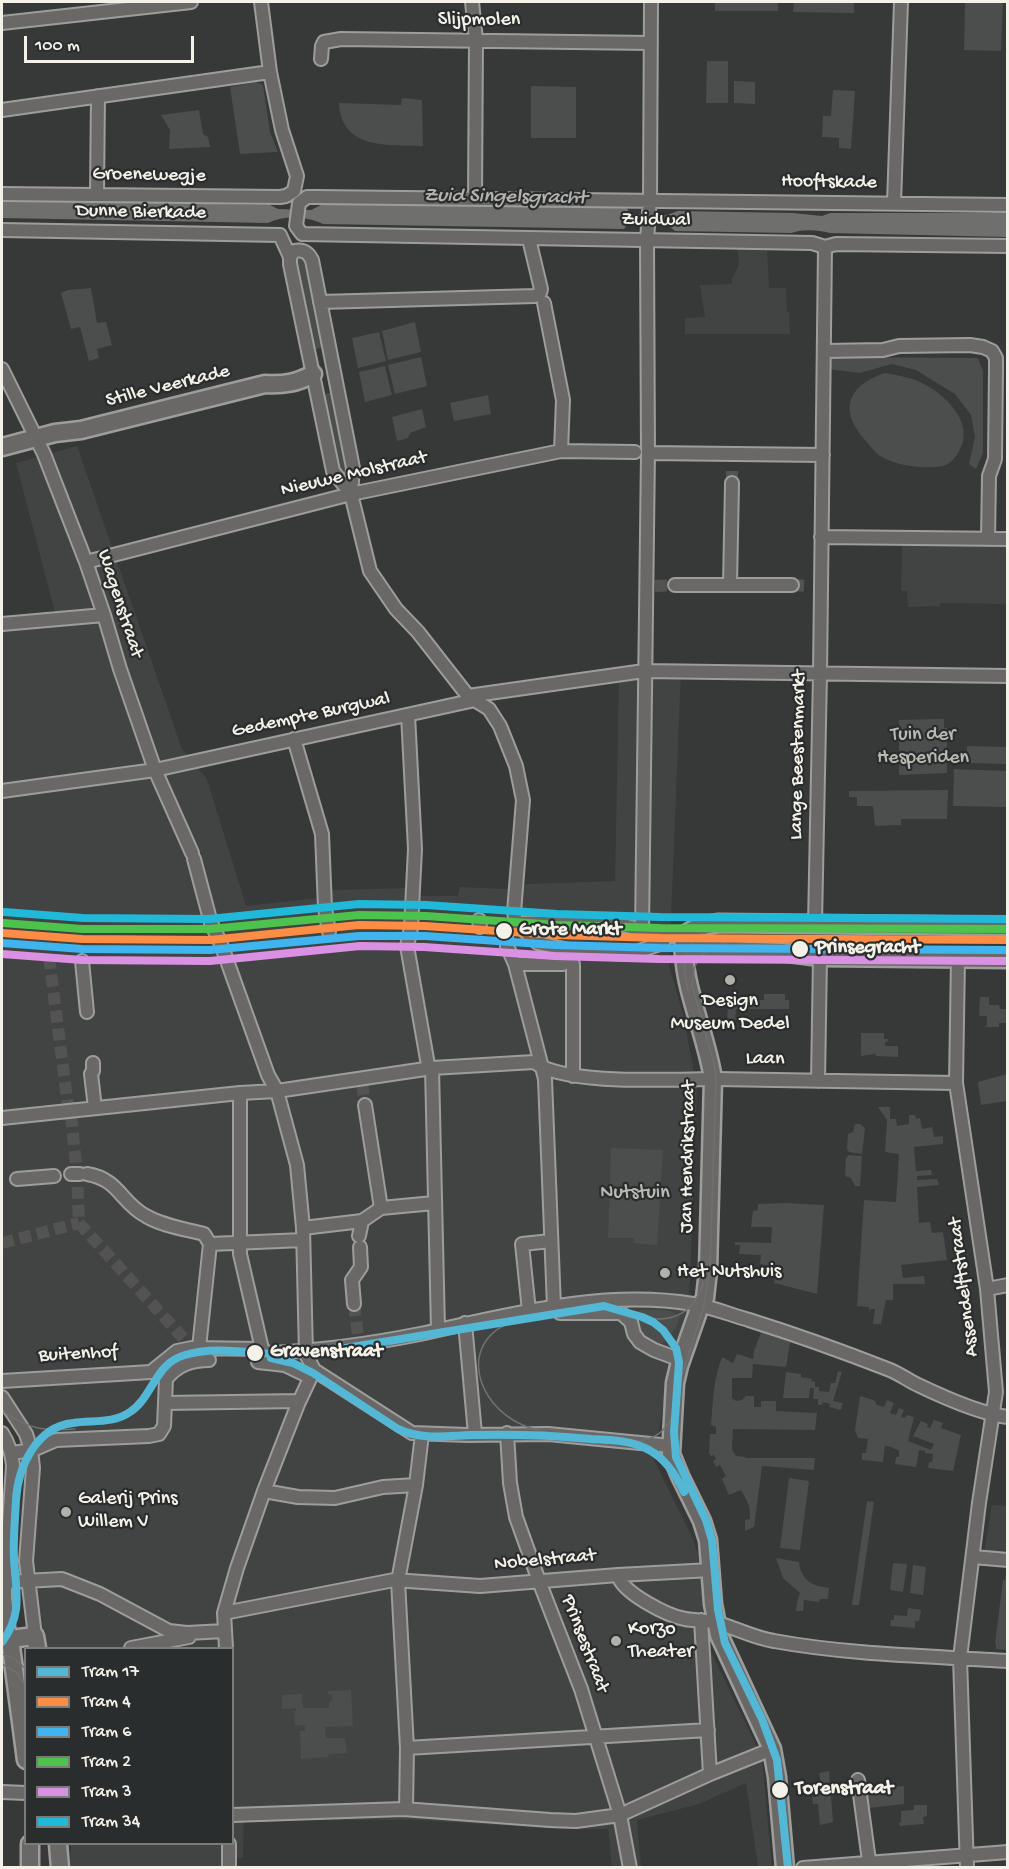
<!DOCTYPE html>
<html>
<head>
<meta charset="utf-8">
<style>
  body { margin:0 }
  #map { position:relative; width:1009px; height:1869px; overflow:hidden; background:#373838; font-family:"Gochi Hand",sans-serif }
  canvas { display:block }
  .frame { position:absolute; inset:0; border:3px solid #f4f1e8; pointer-events:none }
  .legend { position:absolute; left:24px; top:1647px; width:210px; height:198px; box-sizing:border-box; background:#2a2d2e; border:2px solid #7b7b78; margin:0; padding:8px 10px; list-style:none; font-size:18px; color:#f4f1e8 }
  .legend li { display:flex; align-items:center; gap:12px; height:30px }
  .legend b { width:30px; border:2px solid #7b7b78 }
  .scale { position:absolute; left:24px; top:36px; width:170px; height:27px; box-sizing:border-box; border:3px solid #f4f1e8; border-top:0; padding-left:8px; font-size:18px; line-height:21px; white-space:nowrap; color:#f4f1e8; -webkit-text-stroke:4px #2a2d2e; paint-order:stroke }
</style>
</head>
<body>
<div id="map">
<canvas width="1009" height="1869"></canvas>
<div class="frame"></div>
<ul class="legend">
<li><b style="height:8px;background:#53b8d6"></b>Tram 17</li>
<li><b style="height:8px;background:#fd8d44"></b>Tram 4</li>
<li><b style="height:8px;background:#40b4ee"></b>Tram 6</li>
<li><b style="height:8px;background:#4dc24d"></b>Tram 2</li>
<li><b style="height:8px;background:#db91e3"></b>Tram 3</li>
<li><b style="height:8px;background:#20b9da"></b>Tram 34</li>
</ul>
<div class="scale">100 m</div>
</div>
<script>
const context = document.querySelector('canvas').getContext('2d');
context.lineJoin = 'round';
function fill(path, color) { context.fillStyle = color; context.fill(path, 'evenodd'); }
function stroke(path, color, width, dash) { context.strokeStyle = color; context.lineWidth = width; context.lineCap = dash ? 'butt' : 'round'; context.setLineDash(dash || []); context.stroke(path); }
function label(font, color, halo, rows, align = 'center') {
  context.font = font + ' "Gochi Hand",sans-serif'; context.lineWidth = 4.5; context.setLineDash([]); context.textBaseline = 'middle'; context.strokeStyle = halo; context.fillStyle = color; for (const [text, x, y, turn = 0] of rows) {
    context.save(); context.translate(x, y); context.rotate((+turn || 0) * Math.PI / 180); context.textAlign = isNaN(turn) ? turn : align; if (halo) context.strokeText(text, 0, 0); context.fillText(text, 0, 0); context.restore();
  }
}
fill(new Path2D(`
  M737,246H767L769,288H786L787,312H789L790,334H685V318L705,317L700,285L732,284V279L739,265Z
  M77,446L182,749L207,779L246,906L317,898L332,890L408,888L421,896H458L460,887L505,889L529,884L615,881L619,673L681,672L669,966L683,1014L697,1088L689,1307L685,1323L670,1364L654,1460L693,1539L698,1555L704,1624L713,1656L762,1757L772,1867H758L746,1783L699,1804L637,1820L641,1867H612L608,1829H562L415,1820H244L243,1858H228L227,1867H70L71,1844H232V1648H46L31,1561L37,1468L2,1385V627L57,620L16,463Z
  M902,545L1007,546V604L940,603V606L908,607L907,591H901Z
  M992,1505L1007,1506V1554L984,1553Z`), '#414443');
fill(new Path2D(`
  M715,2H778V11H715Z
  M794,2H854V13L793,12Z
  M965,2H1003L1001,51L964,50Z
  M707,61H728V103H706Z
  M734,81L755,82V104L734,103Z
  M256,82L263,85L270,132L278,152L240,154L230,87Z
  M531,86L576,87V138H531Z
  M833,90L855,91L851,149L839,148V138L822,137L823,116H831Z
  M402,98L422,100L423,146C389,145 341,150 339,103L401,105Z
  M199,110L203,134L208,137L210,147L169,149L170,130L161,115Z
  M306,252L329,346L308,351L291,254Z
  M91,288L97,323L106,322L112,345L97,349L99,358L89,361L80,327L71,329L61,293L68,290Z
  M415,322L421,352L388,360L382,331Z
  M379,332L386,361L358,368L352,338Z
  M421,357L427,386L395,394L388,365Z
  M828,357L978,358L983,371V453L976,469L969,464L975,437L971,415L955,394L916,370L892,364L860,373L828,369Z
  M385,366L392,395L365,402L359,372Z
  M885,373C897,375 909,377 920,382C946,394 977,425 958,453C950,465 945,467 932,467C915,468 897,465 882,457C876,454 871,447 866,441C838,411 847,385 885,373Z
  M333,392L351,467L348,475L344,477L340,476L321,395Z
  M488,395L491,414L454,421L450,403Z
  M422,409L426,427L410,433L408,438L397,441L392,417Z
  M937,719H944V728H947V773L899,775V720Z
  M967,746L1007,747V764L967,763Z
  M954,769L1007,771V807L953,806Z
  M948,790L947,819H901V825L875,826L873,806H857V797H849V791Z
  M764,994H785V1000H789V1009H736L735,1025L727,1024L728,1001H743V997H753V1000H764Z
  M980,997H989V1005H999L1000,1009H1007V1023H999V1027H985L987,1025V1016H979Z
  M861,1033H884V1039H888V1041L885,1042V1046H898V1057L876,1056L875,1054L861,1056Z
  M1007,1074V1101L981,1105L978,1082Z
  M878,1107H890V1119H896L897,1126L909,1124V1115H915L916,1119L920,1118L922,1129L932,1127L934,1137L943,1136V1144L914,1147L916,1171L931,1170L932,1175L917,1176V1180L937,1179L939,1185L917,1187L919,1223L930,1222L932,1233L943,1232L947,1260L901,1265L903,1278L924,1276L925,1284H893V1300H886L881,1324H873L875,1309H870L869,1315V1307L857,1306L864,1200L896,1202L899,1154L885,1152L887,1120Z
  M855,1124H860L865,1128L862,1154L849,1152L847,1149L848,1134L853,1132Z
  M611,1148L663,1150L657,1245L634,1243V1238H608Z
  M849,1155L862,1156L860,1186H855L851,1178L845,1176L846,1158Z
  M786,1203L824,1205L817,1294L774,1283L777,1267L760,1264L761,1255L739,1254L740,1245H735V1242L771,1243L772,1227H751L753,1211L758,1210V1204Z
  M640,1310C653,1310 670,1307 680,1317C675,1332 668,1340 655,1347L642,1336L635,1316L637,1312Z
  M762,1330L790,1342L786,1367L753,1364L752,1378H732V1398L736,1401L742,1400L746,1396H754V1407H761V1401H776V1411L817,1413L815,1430L733,1429L732,1450L736,1456L745,1457L746,1458H815L814,1470L762,1466L754,1527L745,1531V1520L750,1519C751,1506 747,1501 741,1490L729,1495L722,1479L726,1476L720,1465L716,1467L713,1461L716,1459L714,1455L711,1456L709,1453L710,1434H716V1427L711,1425C713,1401 713,1381 722,1357L733,1363L737,1354L753,1359L754,1351Z
  M838,1371L842,1372L833,1401L843,1403L841,1410L829,1407L830,1404L823,1402L822,1405H818V1399H813L814,1388H810L809,1398H783L786,1372L801,1374V1377L812,1379L811,1381L815,1382V1387H819V1391L829,1392L831,1383H835Z
  M860,1396L874,1400L877,1405L884,1407L887,1400L894,1403L890,1413L896,1415L899,1408L904,1410L901,1417L905,1418L907,1415L914,1417L908,1441L931,1450L934,1444L913,1436L921,1421L928,1424L927,1427L930,1428L934,1420L943,1423L941,1428L961,1435L953,1471L928,1468L929,1462H932L933,1454L925,1453V1451L919,1450L916,1467L895,1464L896,1457H899V1450L892,1448V1447L885,1446L883,1462L862,1460V1453H866L868,1439L858,1438L855,1430Z
  M789,1478L809,1481L800,1550L780,1548Z
  M867,1501L874,1502L859,1605H852Z
  M776,1558L799,1562C801,1580 812,1586 829,1588L828,1599H820L819,1602L804,1600L803,1611H796L797,1602L800,1593L783,1578Z
  M893,1563L907,1564L903,1592L890,1590Z
  M913,1565L926,1567L923,1595L910,1593Z
  M1006,1573L1008,1574L1007,1650L996,1649V1643H995L1003,1580H1005Z
  M908,1608L921,1610L919,1621H915V1628L890,1626L891,1620H894V1615L907,1616Z
  M351,1690L353,1726L325,1727L326,1738H345L347,1753L329,1754L328,1757L301,1759L300,1731H305V1726L295,1725L294,1711H296V1708L282,1709V1695L302,1694L303,1708H329V1702L332,1700V1695L328,1694V1691Z
  M829,1771L833,1822L820,1825L818,1804H813L812,1797H816L815,1784L821,1783L819,1773Z
  M904,1786V1804L869,1808L866,1805L865,1798L867,1794V1788Z
  M914,1805H927V1816L923,1817L924,1824L900,1826L899,1823L901,1822V1811L914,1810Z`), '#4b4e4c');
fill(new Path2D(`
  M2,200L270,205L278,209L311,210L321,205L344,204L627,208L630,214L667,215L678,211L793,213L822,216L830,213H1007L1008,237L830,233C816,230 805,229 791,233L675,231L668,225L629,222L624,229L323,224C307,216 284,215 268,223L2,218Z`), '#6f706d');
stroke(new Path2D(`
  M732,483V465
  M792,585L810,586
  M655,586L675,585
  M49,957L68,1106
  M362,1083L365,1105
  M71,1115L77,1174L79,1223L183,1338
  M2,1243L79,1223
  M354,1304L358,1336`), '#535452', 12, [12, 6]);
const street = new Path2D(`
  M472,2L476,40L475,198
  M2,23L191,2
  M321,59L322,46L324,42L341,39L651,43
  M2,110L270,72
  M2,194L280,197L286,196L294,191L297,176L282,130L270,72L261,2
  M97,194L98,96
  M894,203L901,2
  M1008,205L316,197H307L299,203L296,226L302,234L812,243L825,247L836,244L1008,246
  M2,230L280,235L290,257
  M320,302L535,296L540,293L541,289L529,239
  M544,303L563,400L561,451
  M824,351L883,350L899,346L970,345L983,347L992,351L996,358V369L995,459L989,476L988,539
  M2,369L44,454L86,562L104,615L120,669L155,770L192,853
  M648,453L823,455
  M351,494L333,471L290,264V257L294,251C303,249 308,252 312,260L353,468L351,494L370,571L396,609L418,632L468,696L489,709L500,726L516,766L523,800L514,912L516,923
  M821,537L1008,539
  M86,562L351,494L561,451L635,452
  M675,585H792
  M730,585L732,483
  M2,624L104,615
  M468,696L644,671L1008,676
  M408,715L415,849L411,928L407,946L428,1065L432,1068L438,1329
  M294,739L322,834L325,908L329,932
  M2,791L155,770L475,700
  M194,859L211,923L221,944L268,1075L277,1091L297,1165L303,1228L306,1354L314,1370L412,1433L468,1435L548,1434L671,1446
  M479,920L480,927
  M516,923L611,922L662,935L671,936L684,935
  M516,923L538,943L573,951L630,954L663,943
  M815,924L820,674L825,247
  M505,926L507,946L515,964L545,1079L554,1307
  M642,931L648,453L647,240L650,199L651,2
  M958,959L956,1083L987,1289L996,1392L979,1503L960,1658L967,1868
  M82,961L87,1012
  M515,964H563
  M93,1063V1071L91,1074L95,1108
  M573,1076V964
  M818,1081L820,957
  M240,1093V1254L262,1349
  M365,1105L381,1208L434,1203
  M2,1118L240,1093L277,1091L432,1068L534,1062C565,1086 674,1079 716,1079L956,1083
  M71,1174H80
  M87,1174C119,1179 121,1203 146,1216C163,1226 185,1229 204,1234L210,1244
  M17,1179L54,1176
  M303,1228L362,1221L381,1208
  M359,1236L362,1221
  M987,1289L1008,1285
  M354,1304L352,1280L361,1267L360,1247
  M529,1311L522,1244L551,1241
  M560,1313H621L631,1322L634,1334L640,1342L654,1350L681,1360
  M465,1323L475,1434
  M199,1348L210,1244L303,1240
  M262,1349L267,1353C318,1351 370,1344 420,1334C508,1315 602,1289 693,1304C712,1307 731,1315 749,1320C797,1335 844,1352 890,1370C900,1374 909,1381 918,1385C943,1397 981,1414 1008,1417
  M258,1362L285,1365L310,1377
  M166,1379C178,1365 191,1360 209,1360
  M2,1381L151,1372L177,1351L192,1348L262,1349
  M2,1397L26,1434L31,1450L33,1468L26,1561L35,1636
  M165,1403L299,1401
  M2,1433C9,1444 12,1453 13,1466L5,1582V1598L10,1639
  M507,1433L510,1483L516,1517L539,1581L581,1689L620,1815L630,1868
  M12,1453L33,1450L56,1440L149,1436L159,1434L164,1426L166,1379L156,1369
  M264,1491L298,1497L335,1498L383,1487L416,1485
  M973,1557L1008,1560
  M618,1575C622,1593 668,1616 685,1619C696,1621 707,1620 717,1623C736,1628 754,1638 774,1641C851,1655 930,1656 1008,1661
  M5,1582L62,1579L100,1594L169,1631L187,1633L225,1631
  M224,1613L394,1580L480,1586L618,1575L711,1570
  M701,1620L710,1774
  M131,1648L189,1637
  M226,1648L224,1613L237,1568L264,1491L298,1404L314,1370
  M407,1748L708,1730
  M858,1780L870,1868
  M2,1792L26,1793
  M406,1809L407,1748L398,1581L416,1485L422,1434
  M232,1815L403,1809L550,1820L576,1821L620,1815L710,1774L772,1749
  M229,1868V1844
  M803,1868L1008,1852`);
const secondary = new Path2D(`
  M2,447L55,433L81,430L265,384C284,385 297,383 313,374
  M683,949L781,952L820,957L1008,959
  M10,1639L26,1760
  M2,1640L35,1636L37,1648
  M58,1844L60,1868
  M30,1868V1844
  M785,1868L777,1777L772,1749L719,1635L713,1604L708,1540L702,1521L680,1476L671,1454L675,1383L679,1366L700,1306L705,1298L708,1271L713,1079C706,1031 680,983 684,935L699,926L719,923L1008,926`);
stroke(street, '#9d9d9b', 16);
stroke(secondary, '#9d9d9b', 21);
stroke(street, '#696866', 12);
stroke(secondary, '#696866', 16);
stroke(new Path2D(`
  M688,990C680,959 684,936 719,929L1008,932
  M642,1317C671,1324 695,1313 703,1283
  M514,1321C462,1339 472,1395 513,1420C528,1429 545,1433 562,1436
  M678,1387L704,1306L710,1267L716,1079L714,1064L692,985L694,969L698,960L707,950L714,946L731,942L832,952L1008,954
  M2,1411C29,1429 42,1431 75,1429
  M620,1442C649,1443 668,1436 676,1405
  M2,1654L13,1658L26,1669
  M2,1664L17,1673L26,1686`), '#70706f', 1.5);
stroke(new Path2D(`
  M271,1358L293,1363L313,1373L398,1429C422,1440 445,1436 471,1435C511,1434 551,1435 591,1439C610,1440 632,1440 649,1450C666,1459 676,1475 684,1492
  M2,1642C23,1614 16,1592 14,1559C13,1540 15,1520 16,1500C18,1467 36,1427 73,1423C92,1420 113,1424 130,1412C153,1397 155,1363 185,1355C214,1346 246,1353 276,1354C291,1355 306,1354 321,1352L604,1306L642,1317L653,1322L663,1330L676,1348L679,1362L674,1432L676,1457L706,1520L712,1540L718,1610L725,1643L762,1719L777,1760L788,1868`), '#53b8d6', 8);
stroke(new Path2D(`
  M2,933L82,939L210,940L359,925L425,926L556,935L660,938L1008,940`), '#fd8d44', 8);
stroke(new Path2D(`
  M2,943L82,949L210,950L359,936H425L555,945L660,948L1008,950`), '#40b4ee', 8);
stroke(new Path2D(`
  M3,923L82,929H210L359,915L426,916L557,925L660,928L1008,929`), '#4dc24d', 8);
stroke(new Path2D(`
  M2,954L82,960L210,961L360,946L424,947L555,956L659,959L1008,961`), '#db91e3', 8);
stroke(new Path2D(`
  M4,912L83,918L209,919L359,904L426,905L557,914L660,917L1008,919`), '#20b9da', 8);
for (const [x, y, r, color] of [
  [504,931,9,"#f4f1e8"],
  [800,949,9,"#f4f1e8"],
  [730,980,6,"#b2b0aa"],
  [665,1273,6,"#b2b0aa"],
  [255,1353,9,"#f4f1e8"],
  [66,1512,6,"#b2b0aa"],
  [616,1641,6,"#b2b0aa"],
  [780,1790,9,"#f4f1e8"]
]) { const dot = new Path2D(); dot.arc(x, y, r, 0, 2 * Math.PI); context.fillStyle = color; context.fill(dot); stroke(dot, '#2a2d2e', 2); }
label('20px', '#f4f1e8', '#2a2d2e', [
  ["Slijpmolen",479,21],
  ["Groenewegje",149,176,1],
  ["Hooftskade",829,183,1],
  ["Dunne Bierkade",141,213,1],
  ["Zuidwal",656,221,1],
  ["Stille Veerkade",168,387,-14],
  ["Nieuwe Molstraat",354,475,-13],
  ["Wagenstraat",119,604,72],
  ["Gedempte Burgwal",311,716,-12],
  ["Lange Beestenmarkt",799,755,-89],
  ["Laan",765,1060,1],
  ["Jan Hendrikstraat",689,1157,-89],
  ["Assendelftstraat",965,1287,-97],
  ["Buitenhof",78,1355,-3],
  ["Nobelstraat",545,1561,-5],
  ["Prinsestraat",584,1644,69]
]);
label('20px', '#bab9b2', '#2a2d2e', [
  ["Tuin der",923,736],
  ["Hesperiden",923,759],
  ["Nutstuin",635,1194]
]);
label('bold 20px', '#f4f1e8', '#2a2d2e', [
  ["Grote Markt",519,931],
  ["Prinsegracht",815,949],
  ["Gravenstraat",270,1353],
  ["Torenstraat",795,1790]
], 'left');
label('20px', '#f4f1e8', '#2a2d2e', [
  ["Design",730,1002,"center"],
  ["Museum Dedel",730,1025,"center"],
  ["Het Nutshuis",677,1273],
  ["Galerij Prins",78,1500],
  ["Willem V",78,1523],
  ["Korzo",628,1630],
  ["Theater",628,1653]
], 'left');
label('italic 21px', '#b4b3ad', '#2a2d2e', [
  ["Zuid Singelsgracht",505,198,1]
]);
</script>
</body>
</html>
